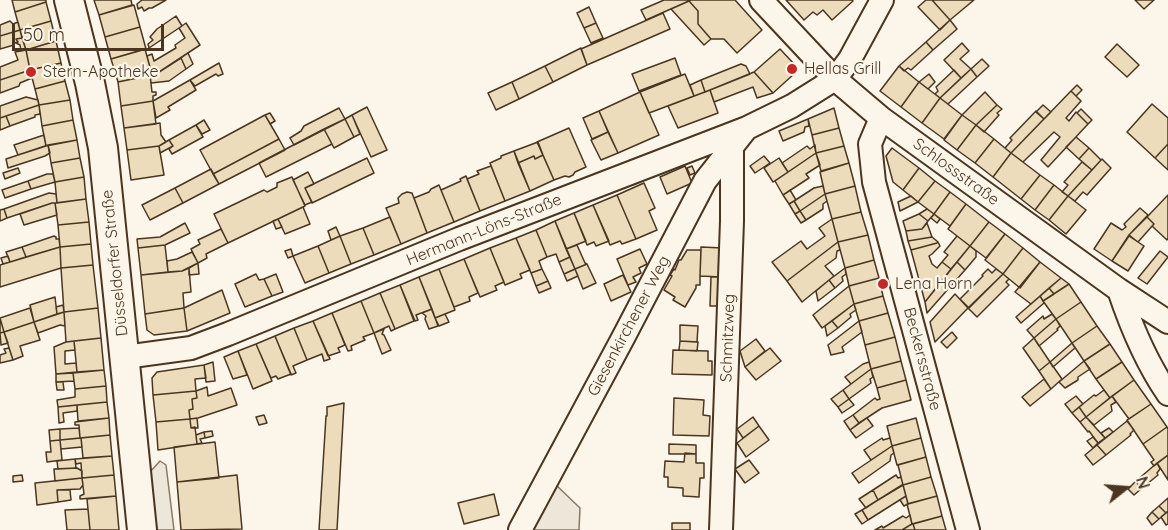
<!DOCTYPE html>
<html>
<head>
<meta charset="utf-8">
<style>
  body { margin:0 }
  #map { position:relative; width:1168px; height:530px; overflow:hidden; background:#fbf6e9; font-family:Quicksand,sans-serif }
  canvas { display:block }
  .north { position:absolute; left:1096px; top:458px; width:60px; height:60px; -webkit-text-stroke:4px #fbf6e9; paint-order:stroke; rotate:73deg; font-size:16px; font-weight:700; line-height:24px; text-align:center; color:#4a3520 }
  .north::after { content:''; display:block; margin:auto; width:21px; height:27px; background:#4a3520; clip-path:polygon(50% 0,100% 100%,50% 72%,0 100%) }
  .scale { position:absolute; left:12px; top:24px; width:152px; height:27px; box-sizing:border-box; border:3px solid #4a3520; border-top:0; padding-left:8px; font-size:18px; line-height:21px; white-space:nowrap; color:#4a3520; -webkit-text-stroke:4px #fbf6e9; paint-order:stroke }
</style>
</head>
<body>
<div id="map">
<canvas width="1168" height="530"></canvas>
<div class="north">N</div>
<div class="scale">50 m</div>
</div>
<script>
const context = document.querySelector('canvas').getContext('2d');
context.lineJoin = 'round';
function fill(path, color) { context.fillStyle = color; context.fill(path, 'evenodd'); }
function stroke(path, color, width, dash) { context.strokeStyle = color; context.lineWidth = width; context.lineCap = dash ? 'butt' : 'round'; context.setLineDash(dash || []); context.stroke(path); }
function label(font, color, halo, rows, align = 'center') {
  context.font = font + ' Quicksand,sans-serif'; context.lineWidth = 4.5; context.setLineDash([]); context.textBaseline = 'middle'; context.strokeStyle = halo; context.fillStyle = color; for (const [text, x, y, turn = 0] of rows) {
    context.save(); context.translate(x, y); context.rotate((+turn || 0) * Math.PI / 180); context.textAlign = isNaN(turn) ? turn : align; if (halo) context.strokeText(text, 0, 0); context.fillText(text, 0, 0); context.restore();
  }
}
const green = new Path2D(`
  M555,484L580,508L579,530H531Z`);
fill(green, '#ede6d9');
stroke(green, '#887966', 1.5);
const parking = new Path2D(`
  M160,461L166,465L174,530H157L150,472Z`);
fill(parking, '#ede7d9');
stroke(parking, '#887966', 1.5);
const building = new Path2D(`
  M12,0H46V2L15,12Z
  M94,0H131L132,5L99,15Z
  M142,0H166L152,8H149L144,11L142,7L138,9L137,4Z
  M664,0H691L646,20L641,10Z
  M691,0H735L762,30L737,53L724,39H711L698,24V11L689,1Z
  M786,0H852L853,1L832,20L823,10L817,15L813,12L804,20Z
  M926,0H932L950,20L940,30L918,7Z
  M932,0H974L950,20Z
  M1135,0H1154L1144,9Z
  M689,1L698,11V24L711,39L704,45L671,9Z
  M46,2L51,21L20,30L15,12Z
  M134,5L140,27L105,37L99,15Z
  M589,7L596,23L584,28L577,13Z
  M663,13L670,29L587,65L581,49Z
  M176,16L182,26L149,48L148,44L153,40L150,37L157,29Z
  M950,20L957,29L933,50L926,42Z
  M10,21L13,24L18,22L20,30L0,36V25Z
  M51,21L56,41L26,50L20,30Z
  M186,23L200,45L156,74L152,75L147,56L152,54L154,61L176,48L175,45L185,38L179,28Z
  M596,23L603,38L591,43L584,28Z
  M140,27L146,49L111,59L105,37Z
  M20,30L22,38L16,39L18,42L14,43V45L0,49V36Z
  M22,38L26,50L21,51L20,45L16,43L18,42L16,39Z
  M56,41L61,63L30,70L26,50Z
  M926,42L933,50L911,70L908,68L904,71L899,66Z
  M962,43L969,51L960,59L971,69L961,78L944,60Z
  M1117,44L1139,65L1127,77L1105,57Z
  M581,48L587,65L553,82L545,66Z
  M145,49L152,75L118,82L111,59Z
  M780,49L795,65L794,74L773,93L754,72Z
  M26,50L30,70L0,80V67L18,60L15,52Z
  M188,53L193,64L186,69L181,58Z
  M181,58L186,69L169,81L151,83L150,75L156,74Z
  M675,58L681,75L639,91L632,74Z
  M982,59L989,66L977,77L971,69Z
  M61,63L65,81L35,89L30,70Z
  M219,63L223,74L218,76L216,74L195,86L190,80Z
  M741,64L746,66L750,74L705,92L701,80Z
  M545,66L553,82L519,99L512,82Z
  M899,66L919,82L901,107L880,91Z
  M971,69L977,77L948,104L940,98Z
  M30,70L32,78L20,83L19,86L0,93V80Z
  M954,70L961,78L940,98L935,94L938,91L936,87Z
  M754,72L773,93L757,98L753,87L714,102L710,90Z
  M685,74L694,96L649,113L640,92Z
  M929,74L935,82L928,89L919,82Z
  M150,75L152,92H156V95L153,96V101L121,106L118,82Z
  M190,80L196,90L168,107L170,110L156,118L153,101Z
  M701,80L705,92L694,96L690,85Z
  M65,81L70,100L39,105L35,89Z
  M512,82L519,99L496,110L488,93Z
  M919,82L940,98L922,123L901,107Z
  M1077,85L1082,90L1076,96L1071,91Z
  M710,90L718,113L678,128L668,106Z
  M1071,91L1081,101L1066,118L1069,121L1076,112L1088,124L1048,167L1041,160L1060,137L1054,132L1023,162L1011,153Z
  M640,92L659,135L618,153L599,111Z
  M985,92L997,105L976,125L962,115Z
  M26,97L38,100L39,105L0,118V106Z
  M940,98L962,115L944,139L922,123Z
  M70,100L73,120L42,126L39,105Z
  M153,101L156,124L124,128L121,106Z
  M1152,104L1168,118V144L1155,158L1127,132Z
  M39,105L40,114L35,115V117L10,126L6,116Z
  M997,105L1002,109L997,113L999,115L984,132L976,125Z
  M1043,105L1051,112L1044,119L1036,112Z
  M367,107L387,150L371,157L352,115Z
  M339,108L345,119L294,145L290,138L301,131L304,126Z
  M834,108L839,128L812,135L808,119Z
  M1081,109L1092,120L1088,124L1077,113Z
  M599,111L608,132L592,139L583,118Z
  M1036,111L1044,119L1011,153L1005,148L1012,140L1010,138Z
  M270,113L275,121L270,124L265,115Z
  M265,115L279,139L213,174L200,150Z
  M352,115L360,134L354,137L345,119Z
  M962,115L976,125L957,150L944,140Z
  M6,116L10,126L0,130V118Z
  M345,119L354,137L334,148L324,129Z
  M808,119L809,126L805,127L804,132L783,141L779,131Z
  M73,120L77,140L46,146L42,126Z
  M204,120L210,130L202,134L196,125Z
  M160,123L161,135L166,142L159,146L127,150L124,128Z
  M196,125L203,137L172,154L169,149L173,146L169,140Z
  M976,125L994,139L975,163L957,150Z
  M569,128L586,167L575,172L573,175L569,177L565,176L554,180L537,142Z
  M839,128L844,146L816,153L812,135Z
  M324,129L332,144L266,177L259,163Z
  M608,132L618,153L601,160L591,140Z
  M44,135L46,146L18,155L14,145Z
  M1076,137L1089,148L1079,159L1066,147Z
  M279,139L285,150L219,184L213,174Z
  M994,139L1011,153L993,177L975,163Z
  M77,140L80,158L51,163L48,145Z
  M169,140L173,146L160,153L159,146Z
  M538,142L543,155L535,159L534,156L518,163L514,151Z
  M1168,144V170L1155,158Z
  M48,145L50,153L45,156L8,168L6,159Z
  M815,145L816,153L788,172L782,163L807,146L810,149Z
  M159,146L164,175L131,180L127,150Z
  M844,146L849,163L821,171L816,153Z
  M892,148L919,168L903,190L893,182L886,156Z
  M1089,148L1101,160L1092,170L1079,159Z
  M514,151L530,191L505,201L490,163L501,158V156Z
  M816,153L820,165L806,174L809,178L783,195L775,181Z
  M1011,153L1040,175L1021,199L993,177Z
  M543,155L554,180L530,191L518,163L534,156L535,159Z
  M764,156L770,163L755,173L750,166Z
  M80,158L84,177L55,182L51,163Z
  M367,158L374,173L312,203L305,188Z
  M779,158L788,172L773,182L764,168Z
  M1102,159L1111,168L1087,195L1083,192L1075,201L1068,196Z
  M1082,162L1092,170L1068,196L1062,192L1068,185L1064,182Z
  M849,163L855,186L825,194L820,172Z
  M491,166L505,201L480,211L467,179L479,174L477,171Z
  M685,166L692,183L667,194L660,177Z
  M692,166L695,173L690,175L687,168Z
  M18,168L20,173L5,179L3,173Z
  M919,168L935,181L918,202L903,190Z
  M211,169L219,184L183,203L175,188Z
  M308,172L314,184L305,188L312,202L305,205L293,180Z
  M47,174H53L55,182L31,189L28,181Z
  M1040,175L1054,185L1035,210L1021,199Z
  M466,176L480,211L454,222L441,190L461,181L460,179Z
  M84,177L86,199L57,203L55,182Z
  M292,177L305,206L228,243L214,214L264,190L267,192L277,187V183Z
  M28,181L31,189L5,198L2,190Z
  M935,181L950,192L934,214L918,202Z
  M644,183L655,208L649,211L657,230L636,239L617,195Z
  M439,185L454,222L427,233L414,198L429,192L431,189Z
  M1054,185L1068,196L1049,220L1035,210Z
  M823,186L825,194L800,211L794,201L814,188Z
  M855,186L861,212L832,219L825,194Z
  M175,188L183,203L150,220L142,205Z
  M790,190L796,200L789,204L783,195Z
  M407,192L412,193L427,233L401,244L386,208L399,203L398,198L402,194Z
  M950,192L966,204L950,226L934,214Z
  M49,193L56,194L57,203H52L7,218L4,209Z
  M825,194L827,201L823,204V209L806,220L800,211Z
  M617,195L636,239L622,244L620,241L610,245L593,205Z
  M1168,195V238L1167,240L1152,226L1154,224L1147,217Z
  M911,196L918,202L900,211L898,202Z
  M1068,196L1086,210L1066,234L1049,220Z
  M86,199L89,222L58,225L55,203Z
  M794,201L800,211L795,214L789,204Z
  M52,203H55L57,215L24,225L20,214Z
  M966,204L989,222L970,246L948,229Z
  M593,205L609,241L596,246L594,242L587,245L574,213Z
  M303,207L310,224L285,234L278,219Z
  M1140,208L1148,215L1129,235L1112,261L1094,249L1111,223L1122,230L1126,227L1124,224Z
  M4,209L7,218L0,221V210Z
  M927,209L934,214L928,221L919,214Z
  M800,211L806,220L801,223L795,214Z
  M861,212L868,235L838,242L832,219Z
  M574,213L586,241L566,249L555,221Z
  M919,214L928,221L922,229L906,231L903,221Z
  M934,214L940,219L937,223L931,218Z
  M390,217L401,244L374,255L363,228Z
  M1147,217L1154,224L1138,242L1129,235Z
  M278,219L282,227L276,229L273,221Z
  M832,219L838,242L787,281L772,262L801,241L807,249L825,236L819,228Z
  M555,221L570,257L559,262L556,254L547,257L536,230Z
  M89,222L91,244L60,247L58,225Z
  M989,222L1005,234L986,258L970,246Z
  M185,223L190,233L165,245L138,248L137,239L160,237Z
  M927,223L932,237L908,241L906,231L922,229Z
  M336,227L340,236L331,240L328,231Z
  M363,228L374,255L351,264L340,236Z
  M221,229L228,243L206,254L207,258L198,263L191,249L200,244L198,240Z
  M536,230L547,257L539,261L542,269L531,273L516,238Z
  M1005,234L1023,248L1003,274L985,260Z
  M868,235L874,260L845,268L838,242Z
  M54,236L56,237V239H59L60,247L26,257L22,247Z
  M340,236L351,264L329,273L318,246Z
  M957,236L970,246L951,269L942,262L948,255L944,252Z
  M1129,236L1144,246L1128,271L1112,261Z
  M932,237L938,242L937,243L911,250L908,241Z
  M516,238L530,270L520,274L522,278L505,285L490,248Z
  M838,242L840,250L837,251L836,258L825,266L834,276L802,302L787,281Z
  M938,242L940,246L932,254L929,256L932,264L937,268L942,262L951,269L925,302L911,250L937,243Z
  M91,244L93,265L61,268L60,247Z
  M165,245L168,272L141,275L138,248Z
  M577,245L585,263L587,264L575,269L566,249Z
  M318,246L329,273L305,283L293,256Z
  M970,246L976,251V257L965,270L957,262Z
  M22,247L26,257L10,262L6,252Z
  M60,247L61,268L0,287V265Z
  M701,247L723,248L721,277L700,276Z
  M490,248L504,282L495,286L497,290L480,297L464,259Z
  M1023,248L1040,262L1020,288L1003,274Z
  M291,249L293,256L288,258L285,251Z
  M640,249L647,264L639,268L641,273L633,277L636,282L628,285L617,259Z
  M687,250H701L700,276V285H696V288L685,307L673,300L675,297L664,290L672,276L670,275L674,269L675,270L679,260H681Z
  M1160,251L1168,257L1147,284L1138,278Z
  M192,252L198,263L182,271L168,272L167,261L177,259Z
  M8,256L10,262L3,264L1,258Z
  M570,257L575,269L564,274L559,262Z
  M464,259L478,293L469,297L470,301L454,307L439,269Z
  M874,260L879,278L849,286L845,268Z
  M957,262L965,270L949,288L941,282Z
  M1040,262L1061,278L1031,304L1015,292Z
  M198,263L199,274L189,275V268Z
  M587,264L596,283L583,289L575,269Z
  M93,265L98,308L64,312L61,268Z
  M189,268L191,292L183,293L184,308L145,314L141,275L182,271Z
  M845,268L846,274L842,277L843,281L835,288L829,280Z
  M439,269L455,310L435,318L419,277Z
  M542,269L548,281L536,286L531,273Z
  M575,269L578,276L567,281L564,274Z
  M988,269L992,273L996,269L1003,274L969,308L960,299L983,276L982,275Z
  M256,274L259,280L264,279L272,296L245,307L235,284Z
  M276,274L283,292L272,296L264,279Z
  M1003,274L1009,279L1006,282L1009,285L977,317L968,308Z
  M623,275L631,292L611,301L604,284Z
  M419,277L432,309L416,315L418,320L415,321L400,285Z
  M711,277H721L720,306H710Z
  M879,278L883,296L854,304L849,286Z
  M1061,278L1069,284L1054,294L1049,288Z
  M829,280L835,288L818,301L816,291Z
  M548,281L551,288L539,293L536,286Z
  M941,282L949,288L927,313L925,302Z
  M1069,284L1081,302L1056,319L1043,301Z
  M400,285L414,321L395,329L380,293Z
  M849,286L854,304L822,328L813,315Z
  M1049,288L1054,294L1043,301L1040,296Z
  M222,290L230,313L187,331L184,308Z
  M380,293L395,329L391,331L389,326L374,333L361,301Z
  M955,294L968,308L935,342L930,322Z
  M883,296L888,313L859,321L854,304Z
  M1040,296L1044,303L1021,323L1016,317Z
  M55,297L57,314L34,322L30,305Z
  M361,301L374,333L363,337L365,340L351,346L352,350L348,351L332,313Z
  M1081,302L1097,326L1072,343L1056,319Z
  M854,304L856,310L850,314L851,317L838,328L832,321Z
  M63,305L64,312L57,314L56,307Z
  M30,308L34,322L4,332L0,318Z
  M98,308L101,338L66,342L64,312Z
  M184,308L187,331L154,335L147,330L145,314Z
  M432,309L438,326L429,329L425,319L426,316L422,313Z
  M64,312L65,326L60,325L38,333L34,322Z
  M332,313L345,345L338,348L340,352L328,356L313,321Z
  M888,313L895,337L865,345L859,321Z
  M445,314L449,322L439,326L435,318Z
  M1052,314L1056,319L1034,338L1027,330L1043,316L1044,319Z
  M0,318L4,332L0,333Z
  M1056,319L1060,326L1057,329L1058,330L1039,346L1034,338Z
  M313,321L330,359L324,361L322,354L307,360L294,328Z
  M832,321L838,328L827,336L825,326Z
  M859,321L862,332L842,347L844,352L831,355L828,345Z
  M34,322L40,340L20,346L23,356L13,360L4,332Z
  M680,325L698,326L697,342L680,341Z
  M1097,326L1110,344L1084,361L1072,343Z
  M294,328L307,360L293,366L296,373L291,375L275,336Z
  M384,329L382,334L384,335L391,350L382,354L374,333Z
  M4,332L8,343L1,345L0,333Z
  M952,332L957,338L947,348L941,342Z
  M275,336L291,374L278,379L276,376L271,378L256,344Z
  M895,337L901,361L871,369L865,345Z
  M101,338L104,370L77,372L74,341Z
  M1034,338L1050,362L1039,371L1023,348Z
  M756,339L765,351L745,367L740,351Z
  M74,341L75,350L65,351V364L76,363L77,372L56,374L54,347L66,342Z
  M680,341L698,342L697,351L679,350Z
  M1072,343L1075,348L1053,367L1050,362Z
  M256,344L272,381L253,389L238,351Z
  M1110,344L1122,362L1096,379L1084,361Z
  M9,348L13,360L0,363V355L6,353L4,349Z
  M770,348L781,361L756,380L745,367Z
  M673,350L708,351V361H712V375L672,374Z
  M238,351L247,375L233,379L224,357Z
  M901,361L906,380L877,388L871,369Z
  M1084,361L1090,369L1078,377V380L1065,388L1059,382Z
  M213,362L215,381L206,382L204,365Z
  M869,362L871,369L851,384L845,377L863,364Z
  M1050,362L1062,379L1051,389L1039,371Z
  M1122,362L1134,380L1110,398L1096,379Z
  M204,365L206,378L195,379L196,391L153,395L152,378L157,372Z
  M871,369L873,377L870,379L871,383L849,399L843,390Z
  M104,370L106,386L75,389L73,373Z
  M73,373L74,381L56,382V374Z
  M1044,379L1051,389L1030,406L1022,397Z
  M906,380L911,400L882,408L859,423L853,415L875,398L877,400L880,399L877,388Z
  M1134,380L1151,404L1129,419L1112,396Z
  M56,382H63L64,390H57Z
  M106,386L107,402L58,407L57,400L75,397V389Z
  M207,387L208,396L231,388L237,405L198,418L190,419L189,410L193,409L192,399L197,398L196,391Z
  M843,390L849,399L838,407L831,399Z
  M1104,390L1110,398L1086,417L1079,407L1094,395L1096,396Z
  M196,391L197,398L192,399L193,409L189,410L190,419L156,422L153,395Z
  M1076,396L1083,404L1072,413L1065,404Z
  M1112,396L1116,402L1111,405L1112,411L1094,425L1086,417Z
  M674,398L704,400L703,415L710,416L709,436L673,435Z
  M849,399L854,405L842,413L838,407Z
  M107,402L109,418L78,421L77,405Z
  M344,403L337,530H319L326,416H327V407Z
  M1151,404L1167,427L1143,444L1127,420Z
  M77,405V411L63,413L64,422L59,423L58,407Z
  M1079,407L1086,417L1080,422L1072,413Z
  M264,415L267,423L259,425L256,417Z
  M853,415L859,423L850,430L844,421Z
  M753,417L759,426L743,438L737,429Z
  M1086,417L1105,438L1098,443L1089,431L1088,432L1080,422Z
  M109,418L110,435L80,438L79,425H75V422Z
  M197,418L198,428H191L190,419Z
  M867,418L873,426L856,438L850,430Z
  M916,418L921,438L892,446L887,426Z
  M190,419L191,428L195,427L197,444L158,450L156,422Z
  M1127,421L1134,430L1130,434L1131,435L1106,455L1097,445Z
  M759,426L769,440L746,457L737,443Z
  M1167,427L1168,429V455L1154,466L1151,462L1154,460L1143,444Z
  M79,428L80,438L60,440V429Z
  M1109,428L1113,432L1105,438L1101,433Z
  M60,429V440L50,441L49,430Z
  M212,431L213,436L205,438L204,432Z
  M204,432L205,438L200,439L202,443L197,444L196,435Z
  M110,435L112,456L83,458L81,438Z
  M1093,437L1098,443L1093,448L1087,441Z
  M81,438L82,447L61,449L60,440Z
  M882,438L883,440L890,438L892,446L871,460L864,450Z
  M921,438L926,457L897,465L892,446Z
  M60,440L62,460L47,462L46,452H51L50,441Z
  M215,442L219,478L177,482L174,447Z
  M669,444L696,445V454H669Z
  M1097,445L1106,455L1093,465L1085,455Z
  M892,446L894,453L891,455L890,461L859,483L852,473Z
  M685,453L696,454V463H704V478H700L699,497L683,496V488L668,487V477H664L665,461L684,462Z
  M1168,455V480L1157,463Z
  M112,456L114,475L82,478L81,463L76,464L75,459Z
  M926,457L931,477L903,485L898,465Z
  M75,459L76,468L58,469L57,461Z
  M749,460L759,473L745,483L735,469Z
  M1157,463L1160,469L1157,473L1158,475L1141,489L1136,481Z
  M77,468L82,471V478L55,481L54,469Z
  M22,475L23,481L13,482V476Z
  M114,475L116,496L80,499V496L84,494L82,478Z
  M237,475L242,529L181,530L177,482Z
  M896,475L898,478L901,477L903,485L878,500L873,490Z
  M931,477L937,496L908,504L903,485Z
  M82,478L83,485L80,489L57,490L58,502L37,505L35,483Z
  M1136,481L1141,489L1134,495L1128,489Z
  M902,485H903L906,496L868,520L862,510Z
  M57,490H70L71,500L58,502Z
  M873,490L878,500L866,508L859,499Z
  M494,494L499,515L464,524L458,503Z
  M116,496L119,530H90L87,499Z
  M906,496L908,504L904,506L900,500Z
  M937,496L942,516L912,524L907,504Z
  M1168,498V511L1166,513L1159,506Z
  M1159,506L1166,513L1159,519L1152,512Z
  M88,509L90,530H67L65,510Z
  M862,510L868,520L862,524L855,514Z
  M1168,511V524L1166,525L1161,517Z
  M1152,512L1159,519L1152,525L1147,518Z
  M910,515L912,524L902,530H875L882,526L883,528L903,516L906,518Z
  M942,516L946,530H915L913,524Z
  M672,523H690V530H672Z
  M912,524H913L915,530H902Z`);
fill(building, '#ecdcbc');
stroke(building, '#4a3520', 1.5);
const minor = new Path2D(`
  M761,0L835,79L881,118L1119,290L1168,322
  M881,118L870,144L874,182L968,530
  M1119,290C1131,326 1146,362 1168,394
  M125,357L191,348L228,334L459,239L747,128L792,106L835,79L850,59L882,0
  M520,530L623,338L705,181L746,129
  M721,530L732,221V147`);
const major = new Path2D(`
  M69,0L90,83L103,148L142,530`);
stroke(minor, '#4a3520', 26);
stroke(major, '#4a3520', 32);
stroke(minor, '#fbf6e9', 22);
stroke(major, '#fbf6e9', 28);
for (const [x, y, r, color] of [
  [792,69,6,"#c62828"],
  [31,72,6,"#c62828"],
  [883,284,6,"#c62828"]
]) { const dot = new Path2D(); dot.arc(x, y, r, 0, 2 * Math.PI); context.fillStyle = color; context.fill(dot); stroke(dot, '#fbf6e9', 2); }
label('16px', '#4a3520', '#fbf6e9', [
  ["Hellas Grill",804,69],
  ["Stern-Apotheke",43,72],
  ["Lena Horn",895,284]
], 'left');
label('16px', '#4a3520', '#fbf6e9', [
  ["Schlossstraße",956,172,36],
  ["Hermann-Löns-Straße",484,230,-22],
  ["Düsseldorfer Straße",115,263,-96],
  ["Giesenkirchener Weg",629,326,-62],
  ["Schmitzweg",728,338,-88],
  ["Beckersstraße",922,359,75]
]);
</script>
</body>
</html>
